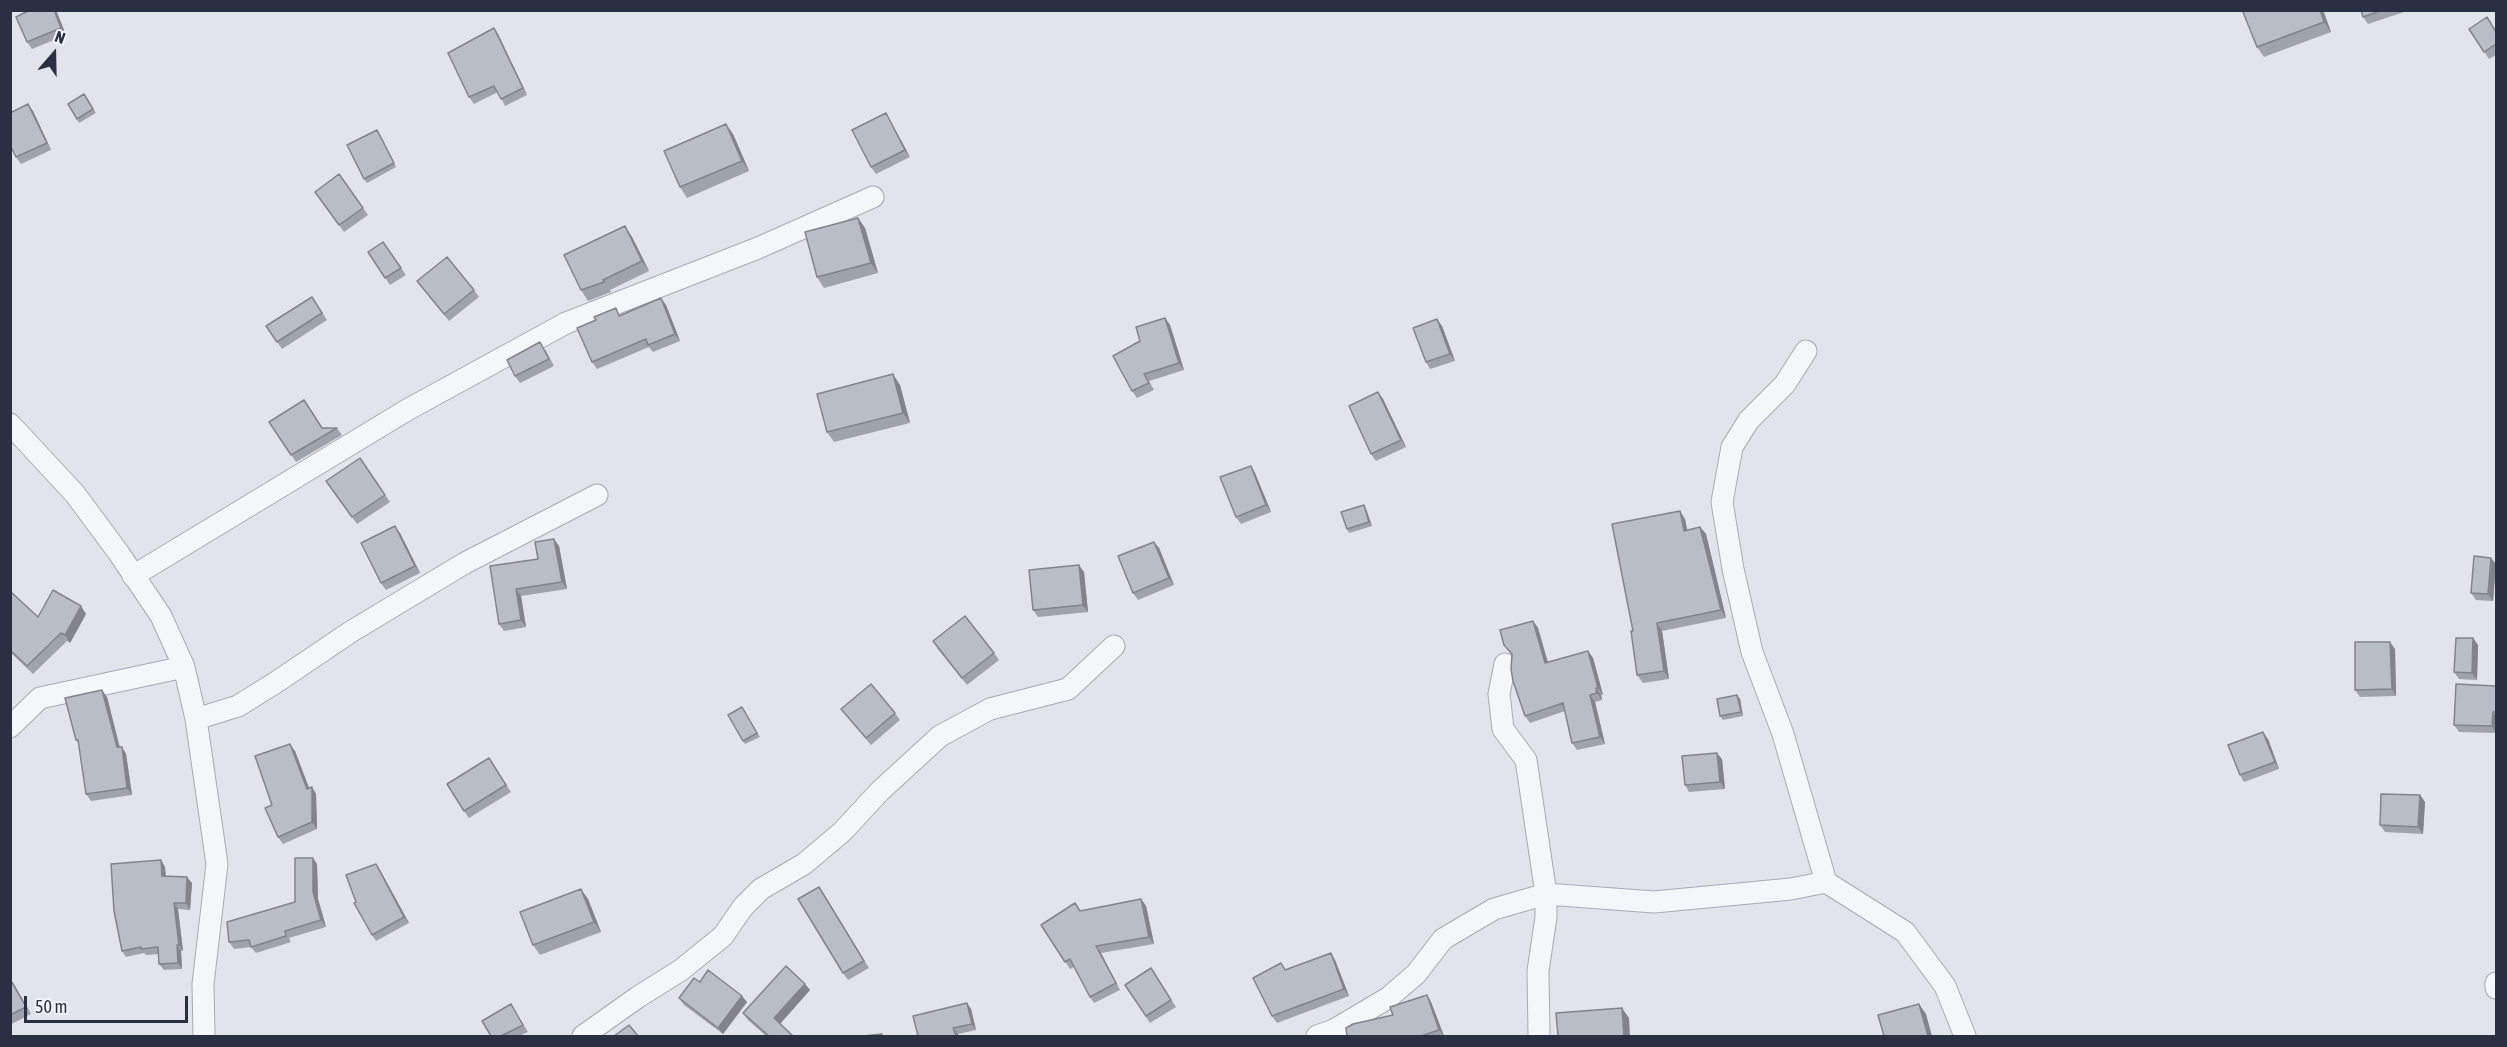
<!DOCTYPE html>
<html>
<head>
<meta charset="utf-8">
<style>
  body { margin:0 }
  #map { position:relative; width:2507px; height:1047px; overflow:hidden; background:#e2e4eb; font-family:"Asap Condensed",sans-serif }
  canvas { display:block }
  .frame { position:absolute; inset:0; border:12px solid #293043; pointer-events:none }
  .north { position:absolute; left:24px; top:24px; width:60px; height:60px; -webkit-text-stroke:4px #f1f3f8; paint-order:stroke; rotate:20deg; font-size:16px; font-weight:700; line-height:24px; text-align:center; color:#293043 }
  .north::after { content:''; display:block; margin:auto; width:21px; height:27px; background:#293043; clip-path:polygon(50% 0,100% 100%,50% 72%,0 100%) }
  .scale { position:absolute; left:24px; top:996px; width:164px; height:27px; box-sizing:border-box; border:3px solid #293043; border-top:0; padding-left:8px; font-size:18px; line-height:21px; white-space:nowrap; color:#293043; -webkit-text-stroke:4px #f1f3f8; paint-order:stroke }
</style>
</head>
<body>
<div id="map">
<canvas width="2507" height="1047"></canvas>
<div class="frame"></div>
<div class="north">N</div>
<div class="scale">50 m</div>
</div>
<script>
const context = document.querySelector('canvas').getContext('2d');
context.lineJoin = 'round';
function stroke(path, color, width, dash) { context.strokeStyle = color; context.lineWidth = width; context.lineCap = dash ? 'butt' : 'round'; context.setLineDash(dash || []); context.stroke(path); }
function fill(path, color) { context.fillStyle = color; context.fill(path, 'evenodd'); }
const street = new Path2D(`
  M1806,351L1785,384L1749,420L1732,447L1722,502L1733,569L1752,652L1783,734L1826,882
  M10,424L75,494L118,552L161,616L184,667L196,719L217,864L203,984L204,1036
  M133,576L407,410L566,323L758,248L873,197
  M1505,664L1499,694L1503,729L1526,760L1546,894V917L1538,971L1539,1036
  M196,719L238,706L275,683L352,631L465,563L597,495
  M10,727L40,698L184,667
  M2496,983V988
  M583,1036L638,997L681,970L723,936L743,907L761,889L804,864L842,832L880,791L940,736L990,709L1068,689L1114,646
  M1317,1036L1334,1030L1388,998L1416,974L1443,939L1494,909L1546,894L1654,902L1791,889L1826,882L1905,932L1945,986L1965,1036`);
stroke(street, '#a7aab5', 23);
stroke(street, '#f5f6f9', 21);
fill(new Path2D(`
  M56,10L66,35L32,49L27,42Z
  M2323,10L2331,32L2264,57L2257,47Z
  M2361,10H2404V12L2368,24L2363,17Z
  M494,28L498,34L527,95L505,106L498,92L474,104L469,97Z
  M2469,29L2496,31V55L2489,59Z
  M84,94L96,113L79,123L68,104Z
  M33,111L51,150L21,164L16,157Z
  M890,120L910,157L876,174L871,167Z
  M380,134L396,167L367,183L364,179Z
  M733,134L749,171L687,198L680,187Z
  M339,174L368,215L344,232L315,192Z
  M858,218L865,228L878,273L824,288L817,277Z
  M625,226L632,237L649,271L610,290L611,292L588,301L581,290Z
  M383,242L406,275L390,285L368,252Z
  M417,281L474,290L479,297L449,321Z
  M312,297L327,320L282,349L266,326Z
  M666,305L680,341L653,352L649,347L597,369L592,362L621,315Z
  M1165,318L1170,325L1184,370L1149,381L1154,390L1137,398L1132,391L1140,341Z
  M1442,326L1455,361L1430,369L1426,362Z
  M545,349L554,366L520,383L515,376Z
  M900,385L910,423L834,442L827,432Z
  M1378,392L1383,399L1406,447L1376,461L1371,454Z
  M269,422L323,428H337L342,435L296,462Z
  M360,458L390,502L357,524L326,481Z
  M1251,466L1255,473L1271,512L1241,524L1236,517Z
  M1366,509L1372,526L1349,533L1347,529Z
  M1685,519L1687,530L1700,527L1706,534L1726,618L1662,631L1669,679L1643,683L1637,675L1633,631Z
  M400,533L420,573L386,590L381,583Z
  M554,539L559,546L567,589L521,596L526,627L504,631L499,624L490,566L538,559Z
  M1154,542L1159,548L1174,585L1138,600L1133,593Z
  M2496,564L2493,601L2476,600L2471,593Z
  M1084,572L1088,612L1038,617L1033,610Z
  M10,591L38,617L86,614L70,643L67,641L33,674L10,652Z
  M1533,621L1538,628L1548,663L1588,651L1593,658L1603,695H1601L1602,700L1595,702L1605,744L1577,750L1572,743L1565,711L1530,723L1525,716L1512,655L1504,645Z
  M2473,638L2478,645L2477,680L2459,679L2454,672Z
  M937,648L994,653L999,660L967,685Z
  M2395,649L2396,696L2360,697L2355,690Z
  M2496,686V733L2459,732L2454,725Z
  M1737,695L1740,699L1743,716L1723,720L1720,716Z
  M107,697L120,747H122L126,754L132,795L91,801L86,794L79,744L76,740Z
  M841,709L895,713L900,720L871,745Z
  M744,710L760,737L745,744L743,741Z
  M2268,739L2279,769L2244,782L2240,775Z
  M295,751L309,788L312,787L316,794L317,829L283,844L278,837L272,805Z
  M489,758L511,792L469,818L464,811Z
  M1722,759L1725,789L1689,792L1685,785Z
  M2420,795L2425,802L2423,834L2385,832L2380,825Z
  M161,860L165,867L166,876L192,883L190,910L178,909L183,951H181L182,969L164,970L159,964V954L146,955L144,953L126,957L122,951Z
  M317,864L318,899L326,927L289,938L291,942L256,953L251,947L234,949L229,942L295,902Z
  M376,864L380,870L409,923L376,941L372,935L356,902Z
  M819,887L869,968L848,980L843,973Z
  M588,899L601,932L540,955L533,945Z
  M1141,899L1146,906L1154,944L1101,953L1120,990L1094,1003L1090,997L1074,967L1070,969L1041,925L1080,911Z
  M1335,960L1349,996L1277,1023L1272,1016L1281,963L1286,970Z
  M1151,968L1176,1007L1150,1023L1125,985Z
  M10,979L31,1014L10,1025Z
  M700,982L747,1002L723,1034L684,1005L679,998Z
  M805,984L810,990L780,1024L793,1036H766L748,1020L743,1013Z
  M1427,995L1431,1002L1444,1036H1347L1393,1015Z
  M967,1003L971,1009L976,1030L958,1034V1036H918Z
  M511,1004L528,1032L519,1036H491Z`), '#9fa3ac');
fill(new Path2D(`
  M54,10H56L66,35L61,28Z
  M2320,10H2323L2331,32L2324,22Z
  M494,28L498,34L527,95L523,88Z
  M28,104L33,111L51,150L47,143Z
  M886,113L890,120L910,157L905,150Z
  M726,124L733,134L749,171L742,161Z
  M858,218L865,228L878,273L871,263Z
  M625,226L632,237L649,271L642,261Z
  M661,298L666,305L680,341L675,334Z
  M1165,318L1170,325L1184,370L1179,363Z
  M1437,319L1442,326L1455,361L1450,354Z
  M893,374L900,385L910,423L903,413Z
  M1378,392L1383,399L1406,447L1401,440Z
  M1251,466L1255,473L1271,512L1266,505Z
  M1364,505L1366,509L1372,526L1369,522Z
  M1680,511L1685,519L1689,538L1684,531Z
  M395,526L400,533L420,573L415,566Z
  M1700,527L1706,534L1726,618L1721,610Z
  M554,539L559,546L567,589L562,582Z
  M1154,542L1159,548L1174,585L1169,578Z
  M2491,558L2496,564L2493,601L2488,594Z
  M1079,565L1084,572L1088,612L1083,605Z
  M516,589L521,596L526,627L521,620Z
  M81,606L86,614L70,643L65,635Z
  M1533,621L1538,628L1550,670L1545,663Z
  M1657,623L1662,631L1669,679L1664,671Z
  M2473,638L2478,645L2477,680L2472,673Z
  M2390,642L2395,649L2396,696L2392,689Z
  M1588,651L1593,658L1603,695L1598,688Z
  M1596,688L1601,695L1602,700L1597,693Z
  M102,690L107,697L121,754L117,747Z
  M1590,695L1595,702L1605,744L1600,737Z
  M1737,695L1740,699L1743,716L1741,712Z
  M2493,712L2496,717V732L2492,726Z
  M2263,732L2268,739L2279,769L2275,762Z
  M290,744L295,751L312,796L307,789Z
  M122,747L126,754L132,795L127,788Z
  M1717,753L1722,759L1725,789L1720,782Z
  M312,787L316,794L317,829L312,822Z
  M2420,795L2425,802L2423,834L2418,827Z
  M313,858L317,864L318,899L326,927L321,920L313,892Z
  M161,860L165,867L166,882L162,876Z
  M376,864L380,870L409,923L404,917Z
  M187,877L192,883L190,910L186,903Z
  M581,889L588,899L601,932L594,922Z
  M1141,899L1146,906L1154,944L1149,937Z
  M174,903L178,909L183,951L179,945Z
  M177,945L181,951L182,969L178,963Z
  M1096,946L1101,953L1120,990L1116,983Z
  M1331,953L1335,960L1349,996L1344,989Z
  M10,979L14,984L31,1014L26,1007Z
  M805,984L810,990L779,1025L774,1018Z
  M1427,995L1431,1002L1444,1036L1439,1030Z
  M742,996L747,1002L723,1034L718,1028Z
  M967,1003L971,1009L976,1030L972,1024Z
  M1919,1004L1926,1014L1932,1036H1928Z
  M1622,1008L1629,1018L1630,1036H1624Z
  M953,1028L958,1034V1036H956Z`), '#82848c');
const building = new Path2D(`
  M30,10H54L61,28L27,42L16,17Z
  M2247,10H2320L2324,22L2257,47L2243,12Z
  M2361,10H2383L2363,17Z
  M2487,17L2496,32V44L2484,52L2469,29Z
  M494,28L523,88L501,99L494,86L469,97L448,53Z
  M84,94L93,109L77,119L68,104Z
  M28,104L47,143L16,157L10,145V113Z
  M886,113L905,150L871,167L852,130Z
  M726,124L742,161L680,187L664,151Z
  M377,130L394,163L364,179L347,145Z
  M339,174L363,208L339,225L315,192Z
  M858,218L871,263L817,277L805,232Z
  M625,226L642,261L603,280L604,282L581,290L564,255Z
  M383,242L401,268L385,278L368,252Z
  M447,257L474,290L444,314L417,281Z
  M312,297L322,313L277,342L266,326Z
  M661,298L675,334L648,345L646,339L592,362L577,328L596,320L594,317L616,308L619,316Z
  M1165,318L1179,363L1144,374L1149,383L1132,391L1113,356L1140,341L1136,327Z
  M1437,319L1450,354L1426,362L1413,328Z
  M540,342L549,359L515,376L507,360Z
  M893,374L903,413L827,432L817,394Z
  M1378,392L1401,440L1371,454L1349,406Z
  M304,400L322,428H337L291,455L269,422Z
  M360,458L385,495L352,517L326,481Z
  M1251,466L1266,505L1236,517L1220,477Z
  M1364,505L1369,522L1347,529L1341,512Z
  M1680,511L1684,531L1700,527L1721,610L1657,623L1664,671L1637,675L1631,631H1633L1612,524Z
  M395,526L415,566L381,583L361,543Z
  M554,539L562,582L516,589L521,620L499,624L490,566L538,559L535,542Z
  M1154,542L1169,578L1133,593L1118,556Z
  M2474,556L2491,558L2488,594L2471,593Z
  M1079,565L1083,605L1033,610L1029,570Z
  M53,590L81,606L65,635L61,633L27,666L10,650V591L38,617Z
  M965,616L994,653L962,678L933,641Z
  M1533,621L1545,663L1588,651L1598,688H1596L1597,693L1590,695L1600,737L1572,743L1563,703L1525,716L1513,681L1511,669L1512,654L1504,645L1500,630Z
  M2456,638H2473L2472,673L2454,672Z
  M2355,642H2390L2392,689L2355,690Z
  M871,684L895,713L866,738L841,709Z
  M2456,684L2496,686V712H2493L2492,726L2454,725Z
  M102,690L117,747H122L127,788L86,794L78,740H76L65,698Z
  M1737,695L1741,712L1720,716L1717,699Z
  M742,707L757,733L743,741L728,715Z
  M2263,732L2275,762L2240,775L2228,745Z
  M290,744L307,789L312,787V822L278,837L265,808L272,805L255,756Z
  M1717,753L1720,782L1685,785L1682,756Z
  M489,758L506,785L464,811L447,784Z
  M2381,794L2420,795L2418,827L2380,825Z
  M295,858H313V892L321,920L285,931L286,936L251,947L249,940L229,942L227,922L295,902Z
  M161,860L162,876L187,877L186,903H174L179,945H177L178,963L159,964L158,947L141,949V947L122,951L114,911L111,864Z
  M376,864L404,917L372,935L354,903L356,902L346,875Z
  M819,887L864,961L843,973L798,899Z
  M581,889L594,922L533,945L520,912Z
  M1141,899L1149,937L1096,946L1116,983L1090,997L1070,959L1065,962L1041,925L1075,903L1080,911Z
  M1331,953L1344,989L1272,1016L1253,978L1281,963L1285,970Z
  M786,966L805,984L774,1018L793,1036H769L743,1013Z
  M1151,968L1171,1000L1146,1016L1125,985Z
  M708,970L742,996L718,1028L679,998L694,978L700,982Z
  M10,979L26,1007L10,1015Z
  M1427,995L1439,1030L1421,1036H1347L1346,1028L1353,1024L1393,1015L1390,1007Z
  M967,1003L972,1024L953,1028L956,1036H918L913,1016Z
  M511,1004L523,1025L501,1036H491L482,1021Z
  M1919,1004L1928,1036H1884L1878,1015Z
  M1622,1008L1624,1036H1558L1556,1013Z
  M629,1025L638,1036H614Z
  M882,1034V1036H863Z`);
fill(building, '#b9bdc8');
stroke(building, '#82848c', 1.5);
</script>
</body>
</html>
